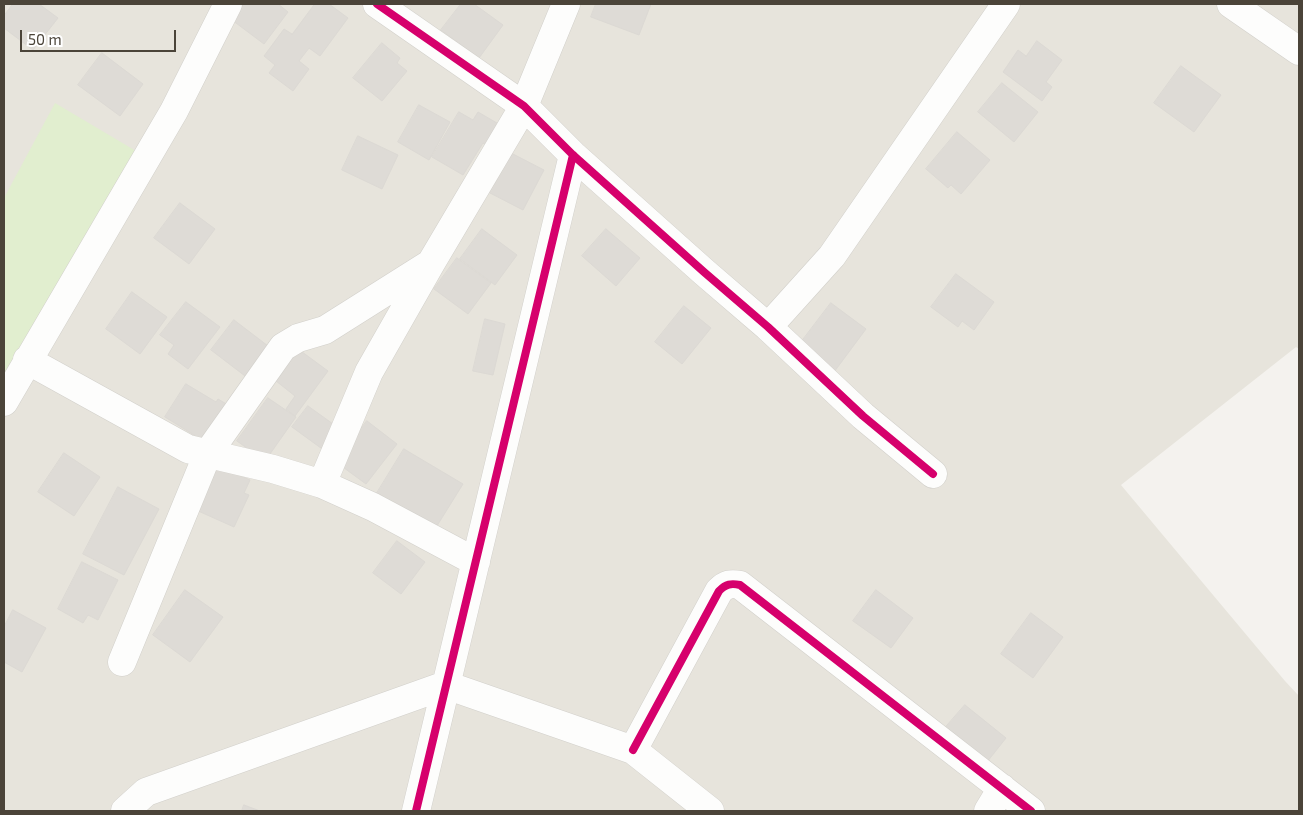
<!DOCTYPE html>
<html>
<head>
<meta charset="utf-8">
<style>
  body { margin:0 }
  #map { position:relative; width:1303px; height:815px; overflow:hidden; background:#f4f2ee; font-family:"Exo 2",sans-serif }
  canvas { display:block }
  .frame { position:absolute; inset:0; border:5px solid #4b4439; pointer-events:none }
  .scale { position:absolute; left:20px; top:30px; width:156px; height:22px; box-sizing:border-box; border:2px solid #4b4439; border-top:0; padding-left:6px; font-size:15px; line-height:18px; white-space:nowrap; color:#4b4439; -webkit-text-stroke:4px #fff; paint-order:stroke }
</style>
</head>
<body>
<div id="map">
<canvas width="1303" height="815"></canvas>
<div class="frame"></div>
<div class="scale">50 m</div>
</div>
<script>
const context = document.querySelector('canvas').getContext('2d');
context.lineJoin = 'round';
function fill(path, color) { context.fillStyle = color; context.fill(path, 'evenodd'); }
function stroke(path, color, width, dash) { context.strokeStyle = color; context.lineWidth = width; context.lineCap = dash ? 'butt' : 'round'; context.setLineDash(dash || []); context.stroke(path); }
fill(new Path2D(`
  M4,4H1299V349L1296,347L1121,485L1285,681L1299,696V811H4Z`), '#e7e4dc');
fill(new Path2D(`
  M55,103L136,151L4,380V198Z`), '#e1eecf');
const building = new Path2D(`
  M13,4H39L58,18L33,50L4,28V16Z
  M244,4H278L288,12L264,44L232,20Z
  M315,4H329L348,18L320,56L309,48L299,61L309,69L293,91L269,73L275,65L264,56L284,29L292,34Z
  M461,4H474L503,25L479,58L441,30Z
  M596,4H651L639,35L591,17Z
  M1037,41L1062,60L1046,82L1052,87L1042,101L1003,72L1018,50L1026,56Z
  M382,43L400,58L397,63L407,71L382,101L353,78Z
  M102,53L143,84L120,116L78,85Z
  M1181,66L1221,95L1194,132L1154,103Z
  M1002,83L1038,112L1014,142L978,112Z
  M419,105L450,122L429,160L398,142Z
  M459,112L473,120L478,112L502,126L490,147L483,143L463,175L432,157Z
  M957,132L990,160L961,194L951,185L948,188L926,169Z
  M358,136L398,155L382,189L342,170Z
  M511,153L544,170L523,210L490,193Z
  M180,203L215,229L189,264L154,238Z
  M482,229L517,255L495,285L460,259Z
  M606,229L640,258L616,286L582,256Z
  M457,258L491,283L468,314L434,289Z
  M956,274L994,302L974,330L962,321L958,327L931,307Z
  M132,292L167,317L140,354L106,329Z
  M186,302L220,327L188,369L168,354L174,345L160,335Z
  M831,303L866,329L834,372L799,345Z
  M684,306L711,328L682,364L655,342Z
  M485,319L505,324L493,375L473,371Z
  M234,320L272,349L249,379L211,350Z
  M294,346L328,371L295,416L286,409L295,396L271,377Z
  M186,384L216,402L218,399L233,408L210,445L165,417Z
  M268,398L296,417L265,461L237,441Z
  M308,406L340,429L325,451L292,427Z
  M367,421L397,444L366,484L336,462Z
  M404,449L463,484L435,529L377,493Z
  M64,453L100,477L74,516L38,492Z
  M216,465L250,480L244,493L249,495L234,527L196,510Z
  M118,487L159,509L124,575L83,554Z
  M397,541L425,562L401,594L373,573Z
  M82,562L118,580L98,620L88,615L83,623L58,609Z
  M185,590L223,617L190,662L153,635Z
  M876,590L913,618L891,648L853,621Z
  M13,610L46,628L22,672L4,662V627Z
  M1031,613L1063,637L1033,678L1001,654Z
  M965,705L1006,738L987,762L945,728Z
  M244,805L260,811H242Z`);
fill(building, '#dedbd6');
stroke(building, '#dcd9d4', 1);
const minor = new Path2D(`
  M377,4L524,106L573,155L704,272L768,327L863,416L933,474
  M1231,4L1299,51
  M768,327L832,256L1006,4
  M27,360L188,449L273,469L322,484L373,507L476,562
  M4,402L174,111L228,4
  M322,484L369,372L431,263L524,106L566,4
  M122,662L208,453L283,347L298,338L325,330L428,265
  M633,750L719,591C726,584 731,583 740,585L1031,811
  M125,811L146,792L446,685L633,750L710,811
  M416,811L573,155
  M988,811L1002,788`);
stroke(minor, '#d2d0cb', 29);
stroke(minor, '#fdfdfc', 28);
stroke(new Path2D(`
  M377,4L524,106L573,155L704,272L768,327L863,416L933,474
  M633,750L719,591C726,584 731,583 740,585L1031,811
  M416,811L573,155`), '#d6006c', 8);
</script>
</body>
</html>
